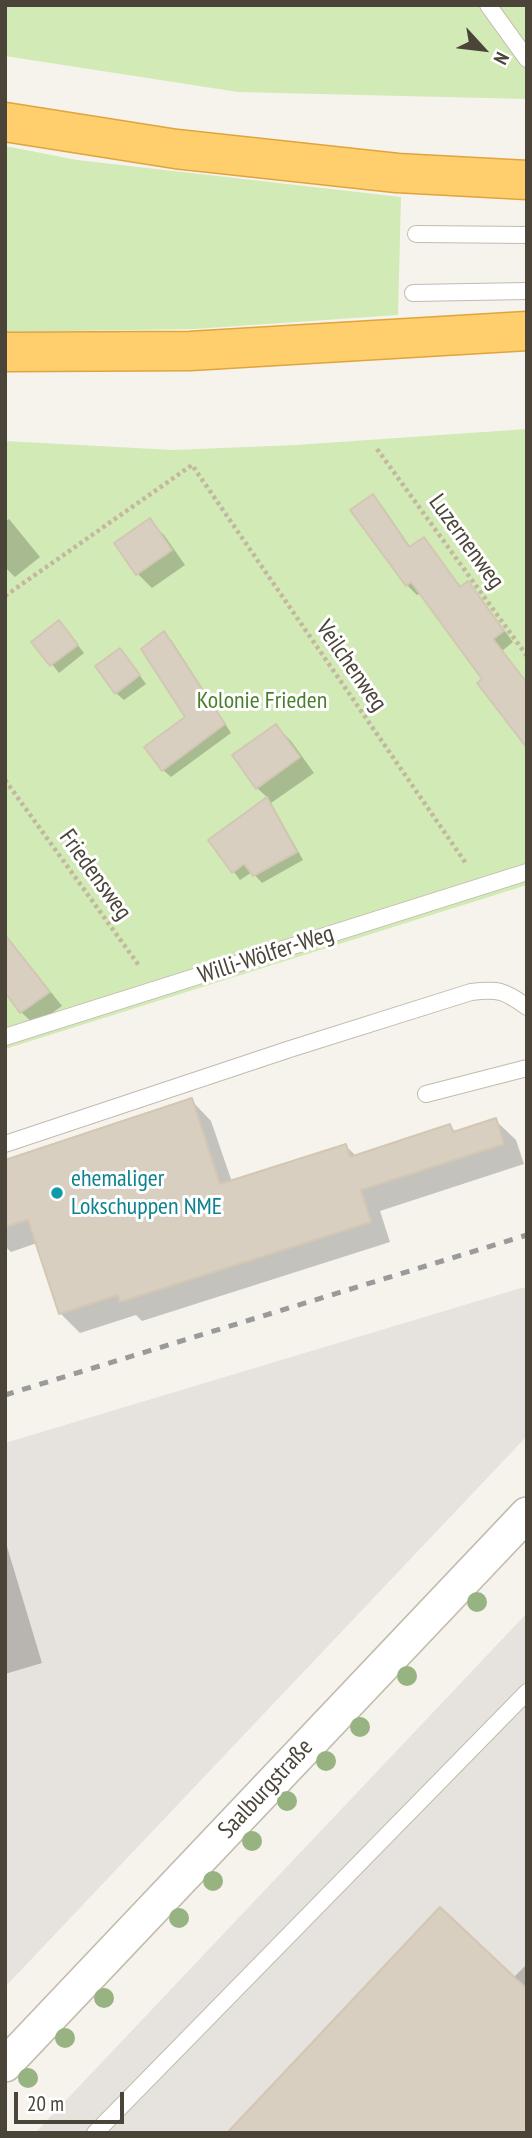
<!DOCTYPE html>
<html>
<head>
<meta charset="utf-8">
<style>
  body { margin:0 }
  #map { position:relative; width:532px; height:2138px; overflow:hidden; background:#f6f3ec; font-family:"PT Sans Narrow",sans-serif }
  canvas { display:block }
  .frame { position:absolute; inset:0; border:7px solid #4b4439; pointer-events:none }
  .north { position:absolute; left:448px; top:14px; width:70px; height:70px; -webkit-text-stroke:5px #fff; paint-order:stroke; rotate:117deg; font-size:19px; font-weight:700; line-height:28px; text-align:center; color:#4b4439 }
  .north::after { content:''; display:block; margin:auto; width:24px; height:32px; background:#4b4439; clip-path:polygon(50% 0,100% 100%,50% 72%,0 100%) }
  .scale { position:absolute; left:14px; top:2092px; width:110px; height:32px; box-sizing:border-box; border:4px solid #4b4439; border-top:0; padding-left:9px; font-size:21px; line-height:24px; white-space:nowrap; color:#4b4439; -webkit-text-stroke:5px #fff; paint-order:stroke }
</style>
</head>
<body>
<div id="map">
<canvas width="532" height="2138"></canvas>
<div class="frame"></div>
<div class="north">N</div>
<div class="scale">20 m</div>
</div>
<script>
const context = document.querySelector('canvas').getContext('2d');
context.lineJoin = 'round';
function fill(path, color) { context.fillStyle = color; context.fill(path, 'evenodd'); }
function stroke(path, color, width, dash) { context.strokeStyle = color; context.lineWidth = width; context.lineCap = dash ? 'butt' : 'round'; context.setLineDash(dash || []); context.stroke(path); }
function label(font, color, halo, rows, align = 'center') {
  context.font = font + ' "PT Sans Narrow",sans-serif'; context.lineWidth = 6; context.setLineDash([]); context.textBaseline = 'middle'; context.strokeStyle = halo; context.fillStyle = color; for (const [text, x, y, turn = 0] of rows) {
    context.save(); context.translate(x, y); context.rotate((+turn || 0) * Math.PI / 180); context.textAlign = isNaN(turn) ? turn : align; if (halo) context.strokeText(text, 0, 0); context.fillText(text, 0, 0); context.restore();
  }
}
fill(new Path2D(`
  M521,1288H527V1436L5,1987V1443Z
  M527,1613V2133H35Z`), '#e6e2dd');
fill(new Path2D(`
  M5,5H527V99L238,92L5,56Z
  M5,146L77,160L401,197L398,315L194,329L5,332Z
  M527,429V885L5,1049V441L173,450L296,445Z`), '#d2eab5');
fill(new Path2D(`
  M373,496L383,507L411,548L423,539L462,588L468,584L478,594L513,642L502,651L527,683V745L484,679L421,593L417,595L407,585Z
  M9,519L40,557L15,577L5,567V521Z
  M149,521L164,535L185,565L152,588L138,574L117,544Z
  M66,630L84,653L59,673L34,642Z
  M164,633L172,641L231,733L171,777L163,770L187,717Z
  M127,658L146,684L124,700L116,693Z
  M276,726L291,741L314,773L271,803L303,860L262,883L252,872L240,880L210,840L268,798L257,788Z
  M5,934L62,1006L35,1025L21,1012L7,992L5,993Z
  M191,1100L211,1121L232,1182L346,1146L356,1156L450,1126L457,1133L495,1120L516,1140L524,1164L380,1211L390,1242L142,1321L136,1315L80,1333L60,1313L37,1243L11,1252L5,1246V1162Z
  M5,1540L42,1663L5,1674Z
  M527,1964V2133L513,1978Z`), '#0003');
const building = new Path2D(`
  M373,494L409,547L424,537L460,587L468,581L504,631L493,639L527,683V748L477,683L482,679L411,582L406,586L350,510Z
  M150,518L172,550L136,575L114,543Z
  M59,620L78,645L50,666L31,642Z
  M164,631L225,724L162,771L144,747L185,717L141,649Z
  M120,648L140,675L115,694L95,666Z
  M276,724L300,757L256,789L232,755Z
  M267,797L297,852L253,876L244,864L232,873L208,840Z
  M5,935L50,992L20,1013L5,992Z
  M192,1098L220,1184L346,1144L350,1157L450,1124L453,1132L496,1118L504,1144L361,1190L371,1222L120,1302L118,1295L59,1314L28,1220L5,1227V1160Z
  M440,1907L527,1989V2133H227Z`);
fill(building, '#d8cfc1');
stroke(building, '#d3c7b4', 2);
const service = new Path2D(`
  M488,5L527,59
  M416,234L527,235
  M413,293L527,291
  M5,1037L527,872
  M426,1094L527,1068
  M5,1144L290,1049L471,992C498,989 504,990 527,1007
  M95,2133L527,1692`);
const minor = new Path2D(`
  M5,2065L527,1514`);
const motorway = new Path2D(`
  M5,122L176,149L397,173L527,180
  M5,352L190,351L527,331`);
stroke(service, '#c2bbae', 18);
stroke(minor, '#c2bbae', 36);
stroke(motorway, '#e0a43c', 41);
stroke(new Path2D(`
  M377,449L527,656
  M5,596L192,465L467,865
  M5,780L140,967`), '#c4b79f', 4.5, [3.5, 3.5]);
stroke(service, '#fff', 16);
stroke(minor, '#fff', 33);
stroke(motorway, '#ffcf6e', 38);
stroke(new Path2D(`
  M5,1395L527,1235`), '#9a9a9a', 5, [9, 9]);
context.fillStyle = '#97b381';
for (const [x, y] of [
  [477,1602],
  [407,1676],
  [360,1727],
  [326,1761],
  [287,1801],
  [252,1841],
  [213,1881],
  [179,1918],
  [104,1998],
  [65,2038],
  [28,2078]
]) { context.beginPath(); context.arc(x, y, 10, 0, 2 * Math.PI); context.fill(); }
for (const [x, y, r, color] of [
  [57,1193,7,"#0f9aa8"]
]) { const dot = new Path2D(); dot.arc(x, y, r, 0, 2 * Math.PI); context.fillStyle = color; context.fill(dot); stroke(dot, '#fff', 2.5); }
label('24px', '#4b4439', '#fff', [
  ["Luzernenweg",466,542,54],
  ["Veilchenweg",351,666,55],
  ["Friedensweg",95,875,54],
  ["Willi-Wölfer-Weg",266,955,-18],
  ["Saalburgstraße",266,1789,-47]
]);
label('24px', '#4a7f2a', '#fff', [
  ["Kolonie Frieden",262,701]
]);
label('24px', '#0d838f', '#fff', [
  ["ehemaliger",71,1179],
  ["Lokschuppen NME",71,1207]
], 'left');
</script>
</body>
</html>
